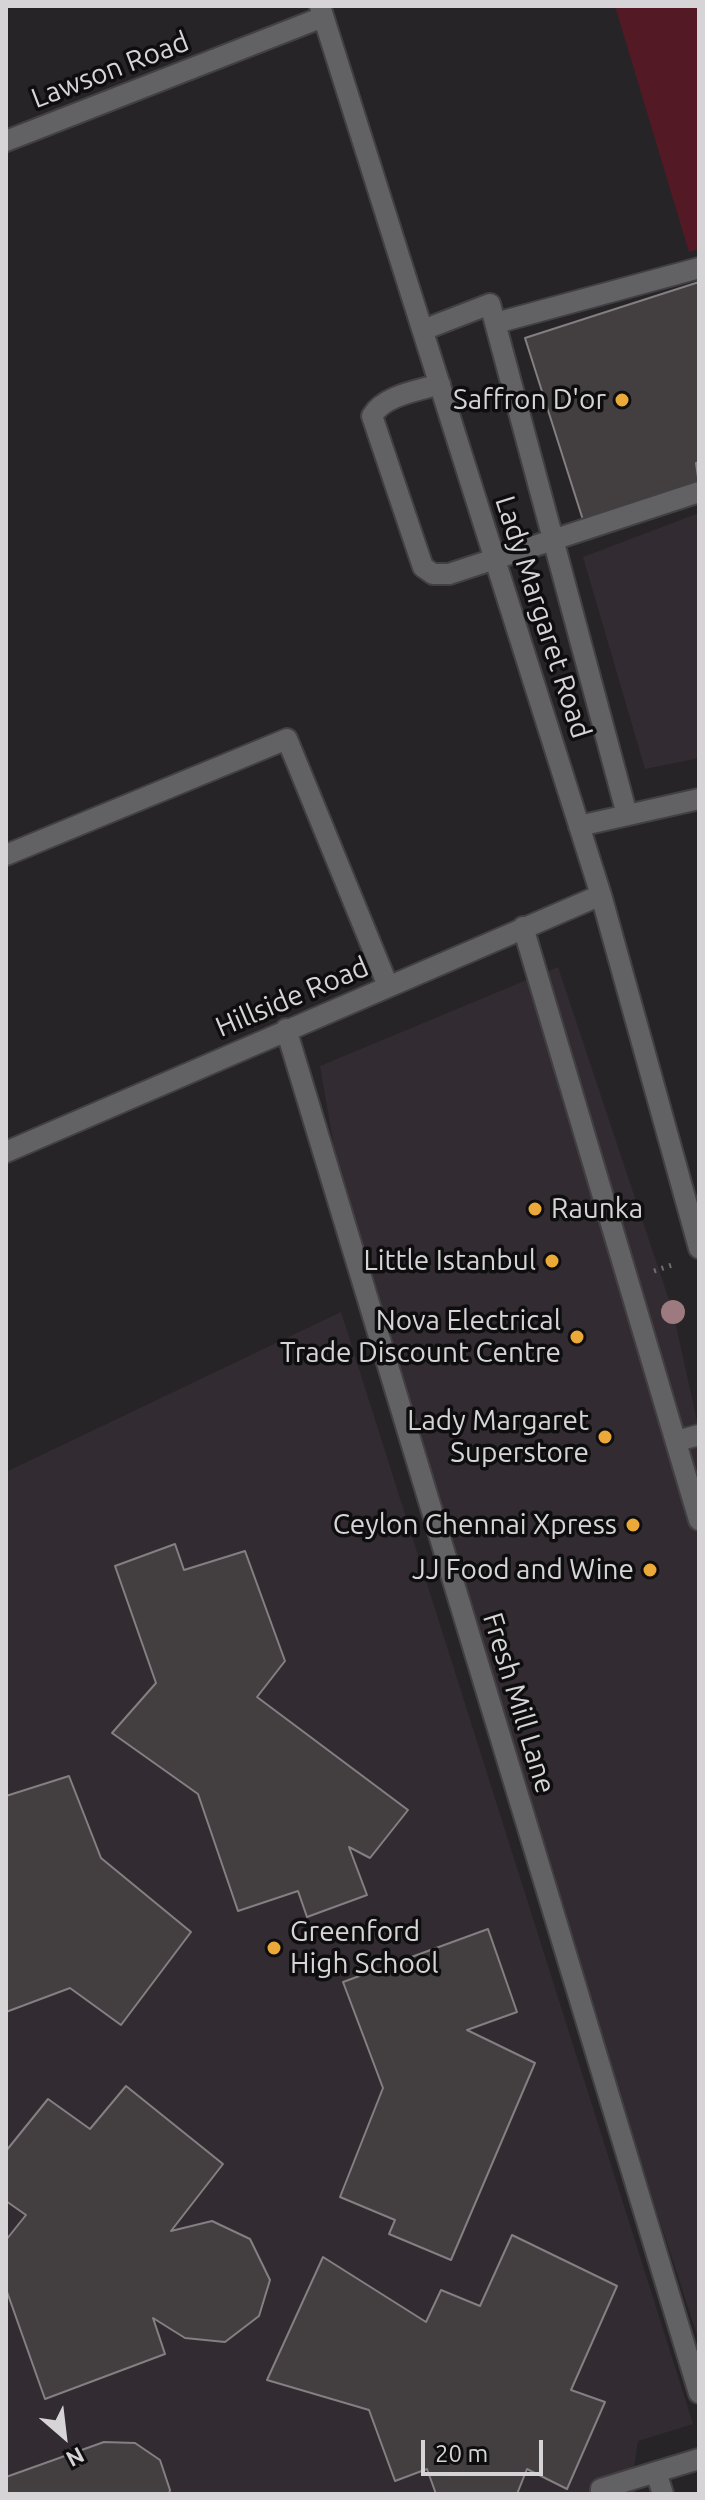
<!DOCTYPE html>
<html>
<head>
<meta charset="utf-8">
<style>
  body { margin:0 }
  #map { position:relative; width:705px; height:2500px; overflow:hidden; background:#272427; font-family:Ubuntu,sans-serif }
  canvas { display:block }
  .frame { position:absolute; inset:0; border:8px solid #d6d4d6; pointer-events:none }
  .north { position:absolute; left:24px; top:2396px; width:80px; height:80px; -webkit-text-stroke:6px #0f0e0f; paint-order:stroke; rotate:152deg; font-size:22px; font-weight:700; line-height:32px; text-align:center; color:#d6d4d6 }
  .north::after { content:''; display:block; margin:auto; width:28px; height:36px; background:#d6d4d6; clip-path:polygon(50% 0,100% 100%,50% 72%,0 100%) }
  .scale { position:absolute; left:421px; top:2440px; width:122px; height:36px; box-sizing:border-box; border:4px solid #d6d4d6; border-top:0; padding-left:10px; font-size:24px; line-height:28px; white-space:nowrap; color:#d6d4d6; -webkit-text-stroke:6px #0f0e0f; paint-order:stroke }
</style>
</head>
<body>
<div id="map">
<canvas width="705" height="2500"></canvas>
<div class="frame"></div>
<div class="north">N</div>
<div class="scale">20 m</div>
</div>
<script>
const context = document.querySelector('canvas').getContext('2d');
context.lineJoin = 'round';
function fill(path, color) { context.fillStyle = color; context.fill(path, 'evenodd'); }
function stroke(path, color, width, dash) { context.strokeStyle = color; context.lineWidth = width; context.lineCap = dash ? 'butt' : 'round'; context.setLineDash(dash || []); context.stroke(path); }
function label(font, color, halo, rows, align = 'center') {
  context.font = font + ' Ubuntu,sans-serif'; context.lineWidth = 7; context.setLineDash([]); context.textBaseline = 'middle'; context.strokeStyle = halo; context.fillStyle = color; for (const [text, x, y, turn = 0] of rows) {
    context.save(); context.translate(x, y); context.rotate((+turn || 0) * Math.PI / 180); context.textAlign = isNaN(turn) ? turn : align; if (halo) context.strokeText(text, 0, 0); context.fillText(text, 0, 0); context.restore();
  }
}
fill(new Path2D(`
  M699,513V758L645,769L583,557Z
  M558,967L673,1312L699,1430V2341L361,1303L320,1066Z
  M341,1312L693,2424L638,2441L632,2479L637,2494H6V1472Z`), '#332b32');
fill(new Path2D(`
  M615,6H699V249L689,252Z`), '#531a26');
const building = new Path2D(`
  M699,282V462L696,463L699,484L583,520L525,338Z
  M175,1544L184,1570L245,1551L285,1661L257,1697L408,1810L370,1858L349,1847L367,1895L307,1917L298,1891L238,1911L198,1794L112,1733L156,1683L115,1566Z
  M69,1776L101,1858L191,1932L121,2025L70,1988L6,2012V1796Z
  M488,1929L517,2012L467,2030L535,2063L451,2260L389,2234L395,2220L340,2197L383,2088L343,1982Z
  M126,2086L223,2164L171,2231L212,2221L250,2239L270,2280L259,2316L225,2342L185,2338L153,2318L165,2354L45,2399L6,2289V2240L26,2215L6,2201V2151L48,2099L90,2129Z
  M512,2235L617,2286L571,2390L605,2402L567,2489L527,2469L517,2494H436L427,2469L395,2481L369,2410L267,2380L323,2257L426,2322L441,2290L480,2306Z
  M104,2442L135,2443L160,2460L170,2490L169,2494H6V2477Z`);
fill(building, '#433f41');
stroke(building, '#847f81', 2);
const minor = new Path2D(`
  M320,6L601,895L699,1248
  M6,141L323,17
  M496,323L699,268
  M423,330L490,304L627,815
  M440,384C418,391 384,395 372,416L423,567L433,574H449L699,492
  M579,826L699,799
  M6,855L287,739L388,986
  M523,927L699,1520
  M286,1029L699,2393
  M6,1152L601,895
  M677,1441L699,1435
  M601,2494V2489L656,2472
  M663,2494L656,2472L699,2459`);
stroke(minor, '#434043', 24);
stroke(new Path2D(`
  M654,1271L675,1264`), '#716e71', 5, [2, 6]);
stroke(minor, '#626163', 20);
context.fillStyle = '#9d7a7f';
for (const [x, y] of [
  [673,1312]
]) { context.beginPath(); context.arc(x, y, 12, 0, 2 * Math.PI); context.fill(); }
for (const [x, y, r, color] of [
  [622,400,8,"#eba939"],
  [535,1209,8,"#eba939"],
  [552,1261,8,"#eba939"],
  [577,1337,8,"#eba939"],
  [605,1437,8,"#eba939"],
  [633,1525,8,"#eba939"],
  [650,1570,8,"#eba939"],
  [274,1948,8,"#eba939"]
]) { const dot = new Path2D(); dot.arc(x, y, r, 0, 2 * Math.PI); context.fillStyle = color; context.fill(dot); stroke(dot, '#0f0e0f', 3); }
label('28px', '#d6d4d6', '#0f0e0f', [
  ["Lawson Road",110,70,-21],
  ["Lady Margaret Road",543,617,72],
  ["Hillside Road",292,997,-23],
  ["Fresh Mill Lane",519,1703,73]
]);
label('28px', '#d6d4d6', '#0f0e0f', [
  ["Saffron D'or",606,400],
  ["Raunka",551,1209,"left"],
  ["Little Istanbul",536,1261],
  ["Nova Electrical",561,1321],
  ["Trade Discount Centre",561,1353],
  ["Lady Margaret",589,1421],
  ["Superstore",589,1453],
  ["Ceylon Chennai Xpress",617,1525],
  ["JJ Food and Wine",634,1570],
  ["Greenford",290,1932,"left"],
  ["High School",290,1964,"left"]
], 'right');
</script>
</body>
</html>
